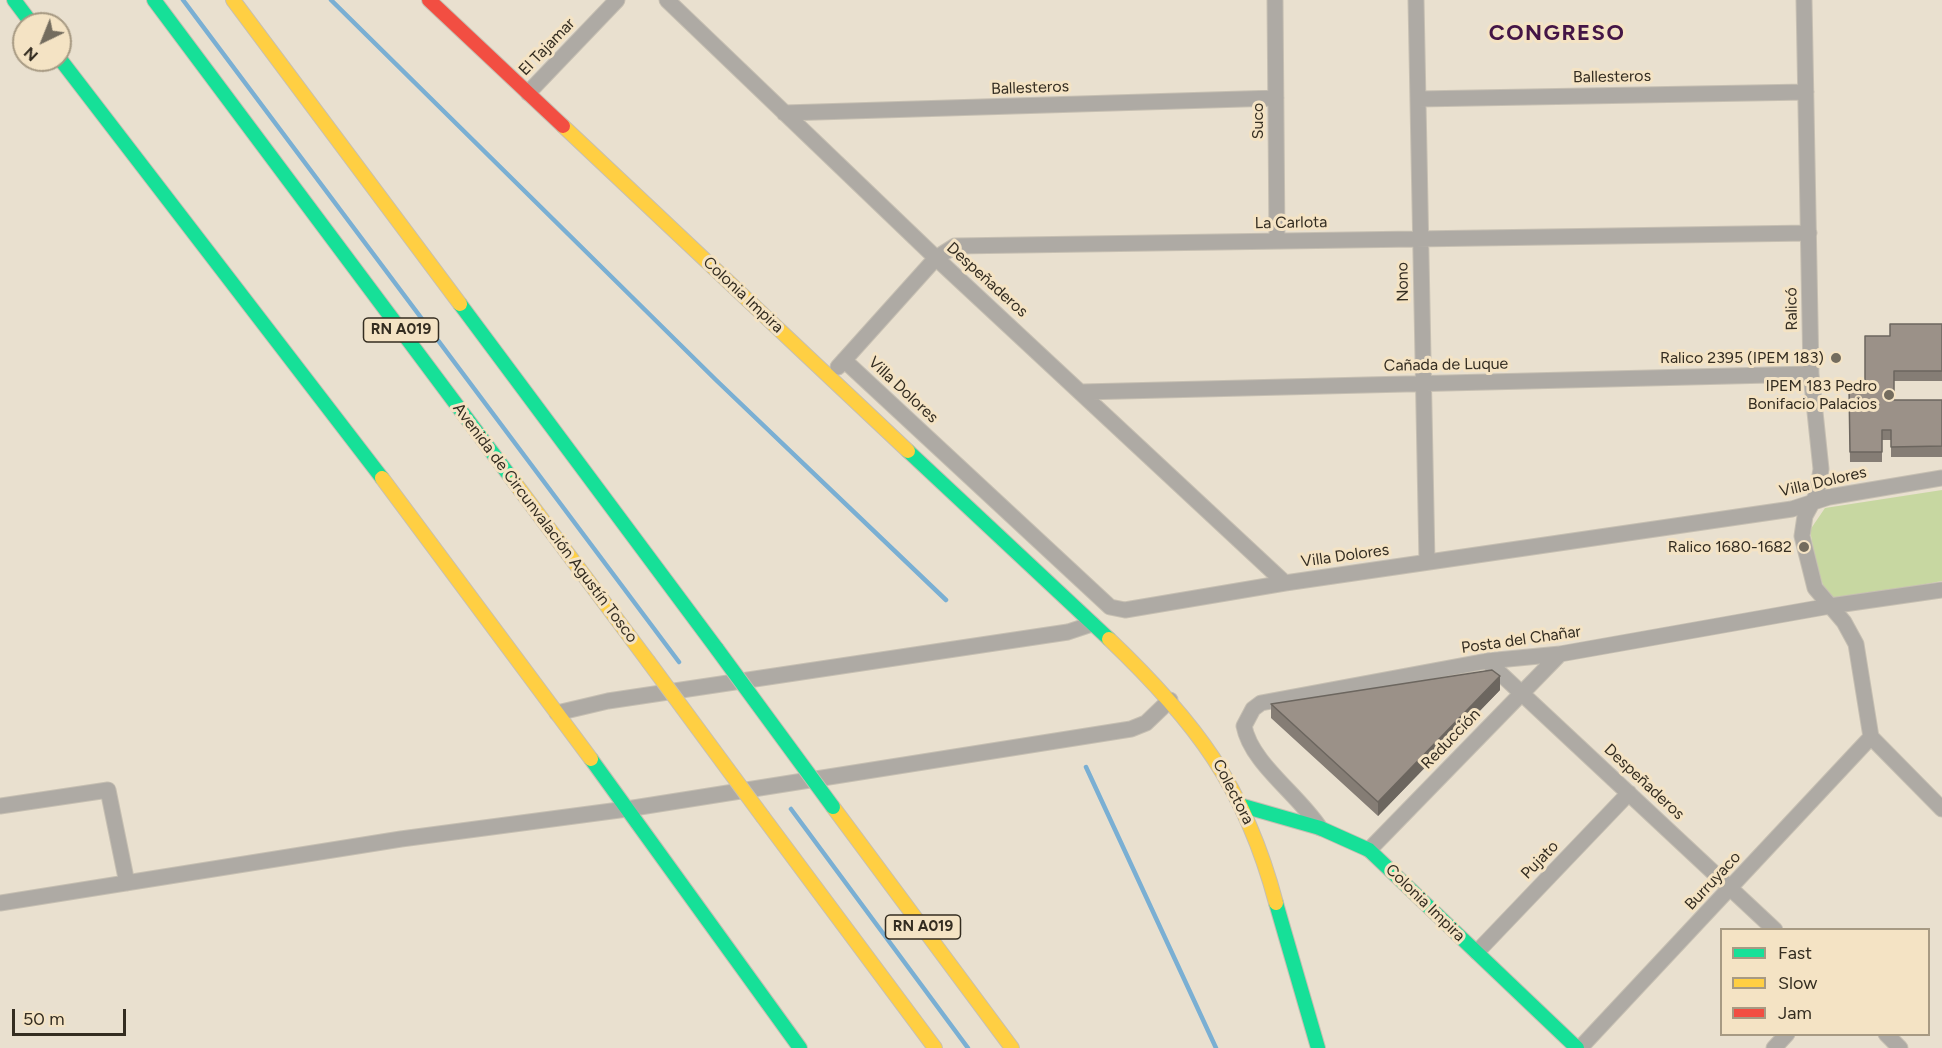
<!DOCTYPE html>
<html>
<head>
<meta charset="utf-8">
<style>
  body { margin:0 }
  #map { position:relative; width:1942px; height:1048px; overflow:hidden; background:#e9e0cf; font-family:Figtree,sans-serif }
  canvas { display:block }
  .legend { position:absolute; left:1720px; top:928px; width:210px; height:108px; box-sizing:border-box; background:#f4e3c4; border:2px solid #a79a83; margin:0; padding:8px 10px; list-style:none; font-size:18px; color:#342d21 }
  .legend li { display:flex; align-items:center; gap:12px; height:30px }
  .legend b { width:30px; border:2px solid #a79a83 }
  .north { position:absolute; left:12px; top:12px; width:60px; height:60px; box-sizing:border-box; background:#f4e3c4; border:2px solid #a79a83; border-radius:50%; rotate:223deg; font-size:16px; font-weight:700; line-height:24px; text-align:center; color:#342d21 }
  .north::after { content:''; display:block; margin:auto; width:21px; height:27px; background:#736c5e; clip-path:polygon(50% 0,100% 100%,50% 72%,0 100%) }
  .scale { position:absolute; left:12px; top:1009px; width:114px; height:27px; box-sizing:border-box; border:3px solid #342d21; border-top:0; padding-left:8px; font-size:18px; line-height:21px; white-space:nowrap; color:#342d21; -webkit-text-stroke:4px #f4e3c4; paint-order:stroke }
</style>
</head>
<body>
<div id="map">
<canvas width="1942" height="1048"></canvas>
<ul class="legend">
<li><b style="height:8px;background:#16e098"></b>Fast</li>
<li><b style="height:8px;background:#ffcf43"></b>Slow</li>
<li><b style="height:8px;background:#f24e42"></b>Jam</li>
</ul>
<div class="north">N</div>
<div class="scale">50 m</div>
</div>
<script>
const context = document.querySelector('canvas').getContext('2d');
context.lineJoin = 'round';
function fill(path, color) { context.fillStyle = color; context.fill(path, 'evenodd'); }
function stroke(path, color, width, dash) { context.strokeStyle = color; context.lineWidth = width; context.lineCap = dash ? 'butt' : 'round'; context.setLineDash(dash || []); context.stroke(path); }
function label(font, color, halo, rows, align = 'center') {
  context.font = font + ' Figtree,sans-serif'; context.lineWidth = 6; context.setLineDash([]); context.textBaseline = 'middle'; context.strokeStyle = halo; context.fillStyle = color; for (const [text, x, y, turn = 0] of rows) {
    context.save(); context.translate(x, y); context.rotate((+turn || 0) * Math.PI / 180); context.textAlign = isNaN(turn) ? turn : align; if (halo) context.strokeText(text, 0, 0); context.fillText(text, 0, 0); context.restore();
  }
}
fill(new Path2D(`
  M1942,490V581L1829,602L1816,565L1810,530L1825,508Z`), '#c7d7a1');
stroke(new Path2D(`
  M183,0L679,662
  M331,0L716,380L946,600
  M1086,767L1216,1048
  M791,809L968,1048`), '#7aafd3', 4.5);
const street = new Path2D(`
  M667,0L936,258L1285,583
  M1275,0L1277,241
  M1416,0L1427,562
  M1804,0L1811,374L1821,469L1817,494L1805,516L1802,536L1815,588L1844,622L1856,644L1871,737L1942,809
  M528,93L617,0
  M1418,99L1806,92
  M784,113L1276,98
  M844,360L1110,607L1125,610L1285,583L1792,509L1829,497L1942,478
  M838,367L936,258L955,246L1809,233
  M1082,392L1811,374
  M1487,661L1775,930
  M557,713L608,701L1068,632L1092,624
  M0,806L108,790L127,883
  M1320,828C1298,794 1251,763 1244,726L1253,709L1261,703L1487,661L1560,654L1830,606L1942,590
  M1369,850L1560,654
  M0,903L401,839L627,809L1131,729L1146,723L1170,700
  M1477,952L1629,793
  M1886,1034L1900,1048
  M1580,1048L1871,737
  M1774,1048L1787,1034`);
const fast = new Path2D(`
  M14,0L32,24
  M154,0L515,483
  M60,59L382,478
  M460,304L717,649
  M908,451L1109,639
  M591,759L800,1048
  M1243,806L1320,828L1369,850L1577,1048
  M1276,903L1318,1048`);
const slow = new Path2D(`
  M233,0L460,304
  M563,126L908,451
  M382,478L591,759
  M515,483L648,661
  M1109,639C1195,721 1245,786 1276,903
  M833,807L1012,1048
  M763,817L935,1048`);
const jam = new Path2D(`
  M429,0L563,126`);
stroke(street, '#c6bfb2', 17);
stroke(fast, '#c6bfb2', 16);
stroke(slow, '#c6bfb2', 16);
stroke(jam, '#c6bfb2', 16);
stroke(street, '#aeaaa4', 15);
stroke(fast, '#16e098', 14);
stroke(slow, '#ffcf43', 14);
stroke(jam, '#f24e42', 14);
const fastBridge = new Path2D(`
  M717,649L833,807`);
const slowBridge = new Path2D(`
  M648,661L763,817`);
stroke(fastBridge, '#c6bfb2', 16, []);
stroke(slowBridge, '#c6bfb2', 16, []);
stroke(fastBridge, '#16e098', 14);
stroke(slowBridge, '#ffcf43', 14);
fill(new Path2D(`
  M1942,324V381H1894V400H1942V457H1891V440H1882V462H1850L1849,386H1865L1890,336Z
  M1500,690L1378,816L1271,718V704Z`), '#857d75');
fill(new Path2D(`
  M1500,676V690L1378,816V802Z`), '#6c665f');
const building = new Path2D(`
  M1890,324H1942V371H1894V400H1942V446L1891,447V430H1882V452H1850L1849,386H1865V336H1890Z
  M1492,670L1500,676L1378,802L1271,704Z`);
fill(building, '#9b9188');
stroke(building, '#6c665f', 1.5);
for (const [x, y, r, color] of [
  [1836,358,6,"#736c5e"],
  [1889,395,6,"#736c5e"],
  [1804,547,6,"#736c5e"]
]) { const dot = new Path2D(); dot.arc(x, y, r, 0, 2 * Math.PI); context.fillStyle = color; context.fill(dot); stroke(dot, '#f4e3c4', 2); }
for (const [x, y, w] of [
  [401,330,75],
  [923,927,75]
]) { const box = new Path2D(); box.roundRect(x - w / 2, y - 12, w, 24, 4.5); context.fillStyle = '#f4e3c4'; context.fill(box); stroke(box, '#342d21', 1.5); }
label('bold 15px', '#342d21', null, [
  ["RN A019",401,330],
  ["RN A019",923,927]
]);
label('16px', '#342d21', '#f4e3c4', [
  ["El Tajamar",547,47,-46],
  ["Ballesteros",1612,77,-1],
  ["Ballesteros",1030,88,-2],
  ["Suco",1258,121,-90],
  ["La Carlota",1291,223,-1],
  ["Despeñaderos",987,280,42],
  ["Nono",1403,282,-91],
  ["Colonia Impira",743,295,43],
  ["Ralicó",1792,309,-91],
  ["Cañada de Luque",1446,365,-1],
  ["Villa Dolores",903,390,43],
  ["Villa Dolores",1823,482,-13],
  ["Avenida de Circunvalación Agustín Tosco",545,523,53],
  ["Villa Dolores",1345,556,-8],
  ["Posta del Chañar",1521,640,-8],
  ["Reducción",1451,739,-46],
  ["Despeñaderos",1644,782,43],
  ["Colectora",1233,792,63],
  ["Pujato",1540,860,-46],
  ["Burruyaco",1713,881,-47],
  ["Colonia Impira",1425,903,44]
]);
label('16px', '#342d21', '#f4e3c4', [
  ["Ralico 2395 (IPEM 183)",1824,358],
  ["IPEM 183 Pedro",1877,386],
  ["Bonifacio Palacios",1877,404],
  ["Ralico 1680-1682",1792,547]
], 'right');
context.letterSpacing = '1.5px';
label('bold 22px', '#441546', '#f4e3c4', [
  ["CONGRESO",1557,34]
]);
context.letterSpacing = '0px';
</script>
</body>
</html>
